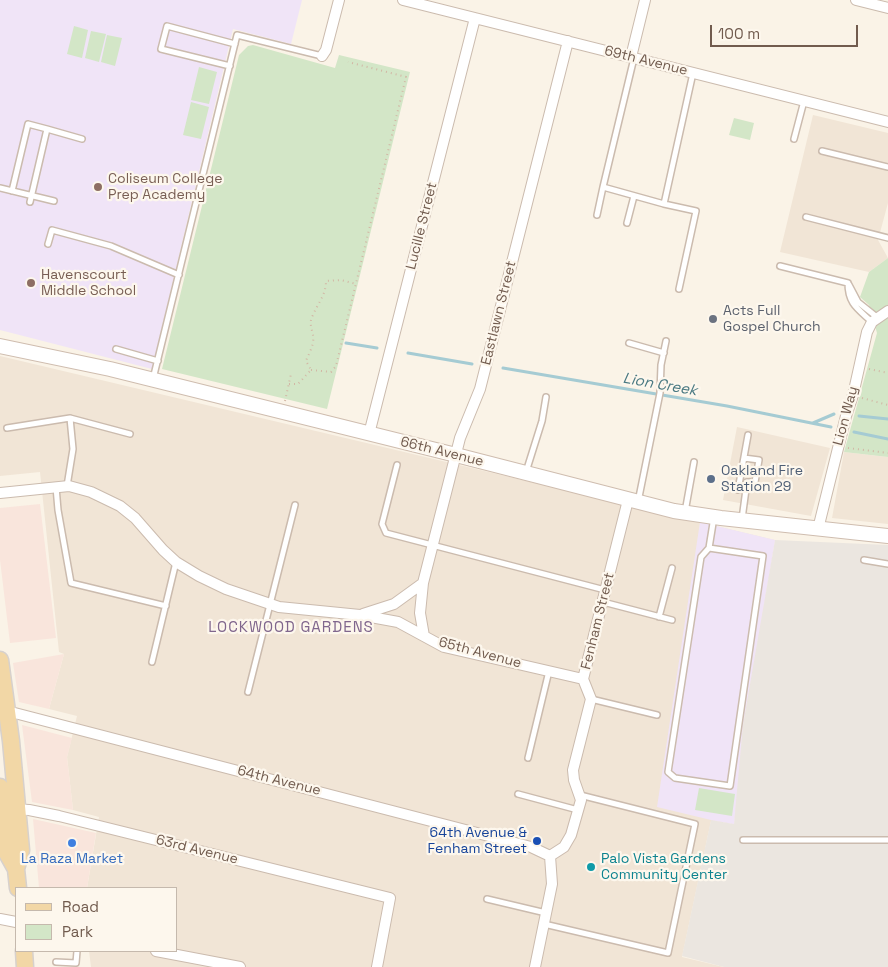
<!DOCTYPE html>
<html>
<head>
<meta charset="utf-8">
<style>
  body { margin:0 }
  #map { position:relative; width:888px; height:967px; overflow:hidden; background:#faf3e7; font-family:"Space Grotesk",sans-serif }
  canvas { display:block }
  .legend { position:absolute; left:15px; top:887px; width:162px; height:65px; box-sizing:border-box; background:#fdf7ed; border:1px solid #c5b9ad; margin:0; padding:6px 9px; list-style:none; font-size:15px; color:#715b4e }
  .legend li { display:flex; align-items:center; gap:10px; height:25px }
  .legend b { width:25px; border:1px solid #c5b9ad }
  .scale { position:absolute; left:710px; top:25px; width:148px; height:22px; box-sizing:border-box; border:2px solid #715b4e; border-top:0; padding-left:6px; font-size:15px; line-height:18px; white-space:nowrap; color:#715b4e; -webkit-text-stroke:4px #fdf7ed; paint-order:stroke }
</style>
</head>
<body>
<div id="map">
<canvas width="888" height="967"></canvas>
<ul class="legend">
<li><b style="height:6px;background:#f2d7a6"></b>Road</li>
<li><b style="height:14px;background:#d3e6c7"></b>Park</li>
</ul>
<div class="scale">100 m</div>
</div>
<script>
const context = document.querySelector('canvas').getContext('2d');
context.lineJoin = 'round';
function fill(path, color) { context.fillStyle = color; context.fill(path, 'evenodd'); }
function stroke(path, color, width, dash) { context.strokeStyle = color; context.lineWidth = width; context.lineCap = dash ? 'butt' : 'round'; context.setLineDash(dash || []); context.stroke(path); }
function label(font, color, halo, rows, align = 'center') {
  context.font = font + ' "Space Grotesk",sans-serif'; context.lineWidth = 4.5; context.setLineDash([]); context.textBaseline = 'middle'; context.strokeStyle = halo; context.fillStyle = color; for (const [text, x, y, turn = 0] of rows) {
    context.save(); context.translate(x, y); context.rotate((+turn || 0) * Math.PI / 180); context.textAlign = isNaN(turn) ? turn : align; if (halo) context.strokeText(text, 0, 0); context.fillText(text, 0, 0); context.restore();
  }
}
fill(new Path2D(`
  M813,115L888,133V203L878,240L888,258L869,272L780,252Z
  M0,356L775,540L761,626L734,824L711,821L682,957L724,967H91L89,951H176V888H87L99,817L73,810L67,757L77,716L49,709L64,654L59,652L40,472L0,476Z
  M737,427L830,448L811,516L723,500Z
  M844,452L888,457V524L832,518Z`), '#f1e5d6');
fill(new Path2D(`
  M40,504L56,638L10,643L0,560V508Z
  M64,654L49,709L19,702L13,663Z
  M22,725L72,738L67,757L73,810L32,802Z
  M33,819L96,833L87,888H39Z`), '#f9e5dc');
fill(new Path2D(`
  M775,540L888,545V967H724L682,956L711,820L734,824L743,725Z`), '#ebe6e0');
fill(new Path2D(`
  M0,0H302L291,44L233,29L152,369L0,330Z
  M700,522L775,540L743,725L734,824L711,820L657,807Z`), '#f0e4f7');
fill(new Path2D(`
  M74,26L88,30L82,58L67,54Z
  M91,31L106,34L99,62L85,58Z
  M107,35L122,38L115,66L101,62Z
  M253,45L335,68L339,55L410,72L327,409L162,369L239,55L248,46Z
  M199,67L217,72L209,104L191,100Z
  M191,102L209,107L201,139L183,135Z
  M734,118L754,123L750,140L729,135Z
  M888,258V457L844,452L877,333L869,305L860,297L869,272Z
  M699,788L735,794L732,816L695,810Z`), '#d3e6c7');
stroke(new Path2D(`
  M346,343L377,348
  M408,353L472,364
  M503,368L727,406L831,427
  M859,416L888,419
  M813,423L834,414
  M854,432L888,439`), '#a5cbd3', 3);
const lane = new Path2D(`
  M634,58L603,187L664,204
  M230,66L161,49L167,26L235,44
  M47,129L82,139
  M794,139L804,101
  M822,151L888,167
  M0,188L54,201
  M12,191L28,124L47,129L30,202
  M597,215L603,187
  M806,217L888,238
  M627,223L634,196
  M48,244L52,230L111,246L179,275
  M780,266L848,283L858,302L878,318
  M848,283C848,304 858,309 872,322
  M679,289L696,211L664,204L693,73
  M629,343L664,353
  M116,349L158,361
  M153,379L237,35L322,56
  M7,428L70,418L130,434
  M397,465L382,524L386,533L605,590
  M526,472L542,421L546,397
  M67,486L73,449L70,418
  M56,487L58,510L71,583L166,606
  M738,490L748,435
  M638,502L660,393L661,365L666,341
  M685,512L694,462
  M742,519L747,482H755L759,460L744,458
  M709,548L763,556L730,786L675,778L668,772L701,557L709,548L714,517
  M864,560L888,564
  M603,602L672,620
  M659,617L672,568
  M152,662L176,562
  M248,692L295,505
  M591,699L657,715
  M528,758L549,671
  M518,794L578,810
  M743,840H888
  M487,899L546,913
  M544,924L668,953L695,824L580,795
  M56,962L76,963L77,951`);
const street = new Path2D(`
  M403,0L888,122
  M856,0L888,8
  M322,56L326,50L339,0
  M631,57L645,0
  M369,434L475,18
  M0,493L69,486L91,492L120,506L135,518L163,550L176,562L199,576L226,589L279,607L360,615L398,622L444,647L583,679
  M818,529L846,416L853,395L867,332L872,322L888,311
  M363,614L394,604L423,583
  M424,636L420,613L423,583L460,438L480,389L568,41
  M7,711L531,847L550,856
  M13,809L29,810L59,816L390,898L377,967
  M550,856L564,847L571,835L581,800L574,780L573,770L591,699L583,679L628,500
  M0,919L16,922
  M156,951L240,967
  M535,967L552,884L550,856`);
const secondary = new Path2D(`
  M0,346L110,369L456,455L674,511L721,518L888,536`);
const primary = new Path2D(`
  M0,660L11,741L21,850L16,869L18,888
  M0,787L7,853L16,869
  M24,951L25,967`);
stroke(lane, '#cbbbae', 8);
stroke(street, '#cbbbae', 12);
stroke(secondary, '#cfbdaf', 16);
stroke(primary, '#d7d1cd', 19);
stroke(new Path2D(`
  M869,369L888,373
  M311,370L331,372L336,366L406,77L348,62
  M289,384H298L311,370L306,361C308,355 312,349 313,342C315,333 307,325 313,315C318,303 326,295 326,281L341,280L356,284
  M862,398L888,405
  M285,401L291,374
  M848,448L888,453`), '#d2b7a5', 2, [1, 4]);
stroke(lane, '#fff', 5);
stroke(street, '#fff', 10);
stroke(secondary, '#fff', 14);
stroke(primary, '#f2d7a6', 16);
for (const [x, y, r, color] of [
  [98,187,5,"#8d6e63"],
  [31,283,5,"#8d6e63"],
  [713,319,5,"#6b7280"],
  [711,479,5,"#5c6f8a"],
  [537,841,5,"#1a4fb4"],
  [72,843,5,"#3f7fe0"],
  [591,867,5,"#0f9aa8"]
]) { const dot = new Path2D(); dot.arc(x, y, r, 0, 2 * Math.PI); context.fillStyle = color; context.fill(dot); stroke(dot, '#fdf7ed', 2); }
label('14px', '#715b4e', '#fdf7ed', [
  ["69th Avenue",646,61,14],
  ["Lucille Street",422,226,-76],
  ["Eastlawn Street",499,313,-76],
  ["Lion Way",846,416,-75],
  ["66th Avenue",442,452,14],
  ["Fenham Street",598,621,-76],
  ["65th Avenue",480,653,15],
  ["64th Avenue",279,781,14],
  ["63rd Avenue",197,850,14]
]);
label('14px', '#785e54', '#fdf7ed', [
  ["Coliseum College",108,179],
  ["Prep Academy",108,195],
  ["Havenscourt",41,275],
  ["Middle School",41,291]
], 'left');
label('14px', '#5b616d', '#fdf7ed', [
  ["Acts Full",723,311],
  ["Gospel Church",723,327]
], 'left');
label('14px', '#4e5e75', '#fdf7ed', [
  ["Oakland Fire",721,471],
  ["Station 29",721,487]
], 'left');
label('14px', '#164399', '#fdf7ed', [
  ["64th Avenue &",527,833],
  ["Fenham Street",527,849]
], 'right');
label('14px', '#366cbe', '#fdf7ed', [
  ["La Raza Market",72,859]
]);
label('14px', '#0d838f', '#fdf7ed', [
  ["Palo Vista Gardens",601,859],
  ["Community Center",601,875]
], 'left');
label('italic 15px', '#4a7982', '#fdf7ed', [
  ["Lion Creek",660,385,10]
]);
context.letterSpacing = '1px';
label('15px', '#80668d', '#fdf7ed', [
  ["LOCKWOOD GARDENS",291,628]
]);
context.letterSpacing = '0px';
</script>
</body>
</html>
